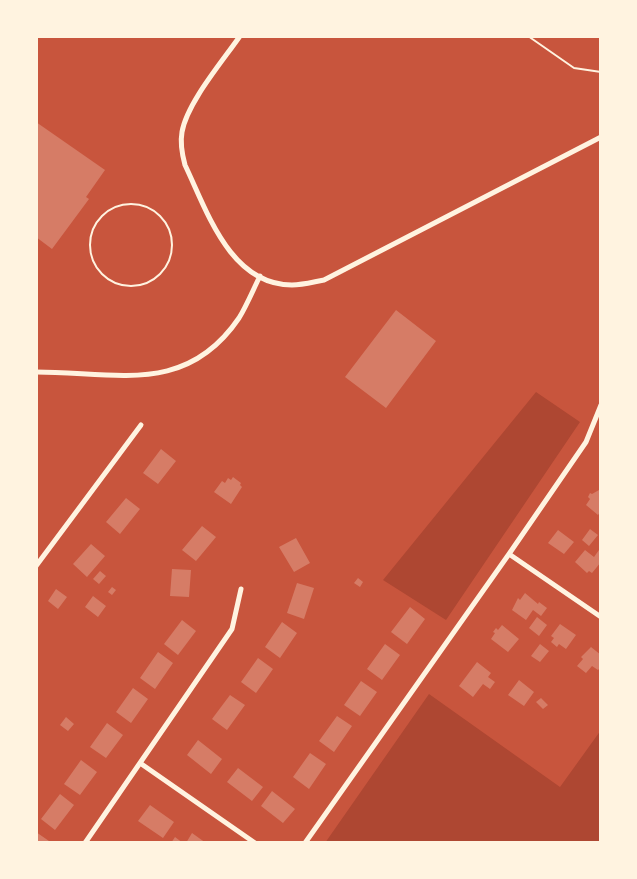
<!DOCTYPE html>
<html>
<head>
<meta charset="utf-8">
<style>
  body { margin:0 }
  #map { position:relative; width:637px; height:879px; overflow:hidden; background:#c8553d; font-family:Ubuntu,sans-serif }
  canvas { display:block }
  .frame { position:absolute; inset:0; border:38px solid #fff3e0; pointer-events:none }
</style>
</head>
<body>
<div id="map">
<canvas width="637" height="879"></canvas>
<div class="frame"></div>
</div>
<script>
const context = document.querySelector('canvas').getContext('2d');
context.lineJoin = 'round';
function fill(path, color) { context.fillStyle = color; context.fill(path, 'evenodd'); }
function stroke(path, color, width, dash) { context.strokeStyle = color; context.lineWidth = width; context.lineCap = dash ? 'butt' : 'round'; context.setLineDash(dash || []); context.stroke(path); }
fill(new Path2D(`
  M536,392L580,422L446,620L383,580Z
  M429,694L560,787L601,730V843H325Z`), '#ae4732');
fill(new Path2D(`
  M36,122L105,170L86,197L89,199L52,249L36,237Z
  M396,310L436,341L386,408L345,377Z
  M161,449L176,461L158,484L143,473Z
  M233,477L241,483L240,485L242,487L231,504L214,492L222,481L225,483L228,478L231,480Z
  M599,490L601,492V511L598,515L586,505L590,499L588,497L590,493L592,494Z
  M126,498L140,509L120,534L106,522Z
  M202,526L216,537L196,561L182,550Z
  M590,529L598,535L589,546L582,540Z
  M558,530L574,542L564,554L548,543Z
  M296,538L310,563L294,572L279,547Z
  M91,544L105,556L87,577L73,564Z
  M585,550L594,557L599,550L601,552V562L592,573L589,571L587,573L575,562Z
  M172,569L191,570L189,597L170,596Z
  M100,571L106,576L99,584L93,579Z
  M358,578L363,582L360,587L354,583Z
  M297,583L314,588L304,619L287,613Z
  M112,587L116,590L112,595L108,592Z
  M56,589L67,597L58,609L48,601Z
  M525,593L538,604L539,602L547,608L541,616L533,610L526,620L512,610L518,598L520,600Z
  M93,596L106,606L98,617L85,607Z
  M410,607L425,619L407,644L391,632Z
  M537,617L547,625L539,636L529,628Z
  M182,620L196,631L178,655L164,644Z
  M282,622L297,633L280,658L265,647Z
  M560,624L576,635L566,649L559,644L557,647L551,642L554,638L551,636Z
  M502,625L519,639L508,652L491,639L495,633L493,632L496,628L498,630Z
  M385,644L400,655L382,680L367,669Z
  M540,644L549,651L540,662L531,656Z
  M591,647L601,655V667L598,670L592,666L586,673L577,666L583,659L581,657Z
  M158,652L173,663L155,689L140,678Z
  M258,658L273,669L256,693L241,682Z
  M477,662L491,673L488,677L495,682L490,689L483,684L473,697L459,686Z
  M519,680L534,692L524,706L508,695Z
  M361,681L377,692L360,716L344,705Z
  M133,688L148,699L131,723L116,712Z
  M230,695L245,705L227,730L212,719Z
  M541,698L548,705L543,709L536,702Z
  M337,716L352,726L334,752L319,741Z
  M66,717L74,724L68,731L60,725Z
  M107,723L123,735L106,758L90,747Z
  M198,740L222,759L211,774L187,755Z
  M310,753L326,764L309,789L293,777Z
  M81,760L97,772L80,795L64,784Z
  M238,768L263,787L252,801L227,782Z
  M272,791L295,809L283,823L261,806Z
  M60,794L74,805L55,830L41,819Z
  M150,805L174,822L163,838L138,821Z
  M36,832L49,841L47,843H36Z
  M192,833L206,843H186Z
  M175,837L183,843H171Z`), '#d67c66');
stroke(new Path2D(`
  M528,36L574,68L601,72
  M90 245a41 41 0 1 1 82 0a41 41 0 1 1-82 0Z`), '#fff3e0', 2);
stroke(new Path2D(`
  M240,36C222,62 187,103 182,132C180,143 182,154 185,165C207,211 230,285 292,285C303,285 313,282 324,280L601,137
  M36,372C116,372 186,396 239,318C247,305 253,290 260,276
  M509,554L601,617
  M36,566L141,425
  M140,763L255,843
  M85,843L232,629L241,589
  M305,843L509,554L586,442L601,405`), '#fff3e0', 5);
</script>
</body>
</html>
